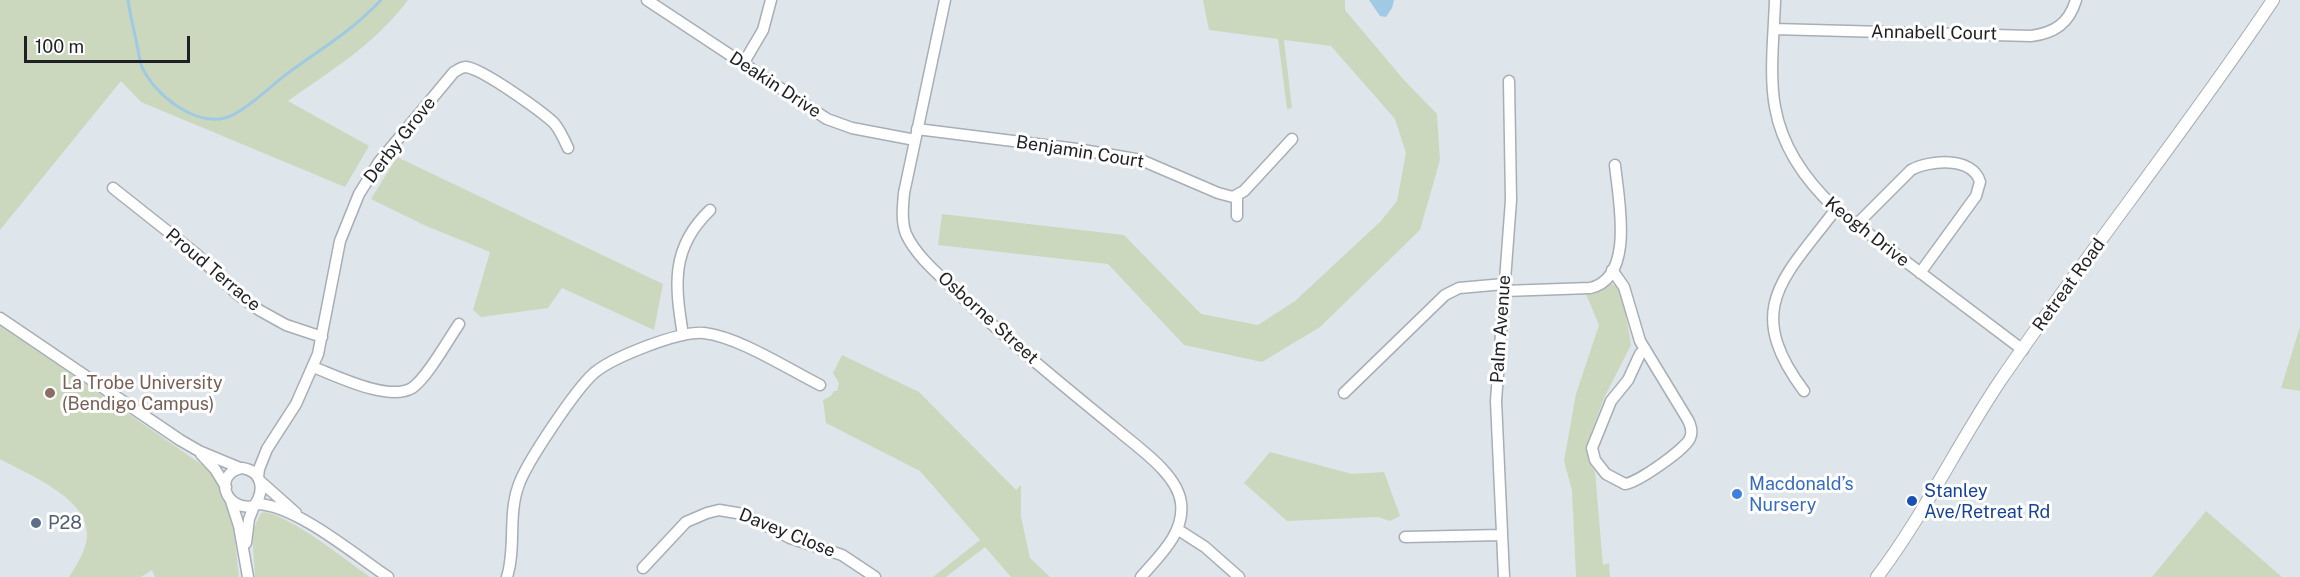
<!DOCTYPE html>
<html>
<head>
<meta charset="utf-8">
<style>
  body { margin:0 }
  #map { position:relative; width:2300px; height:577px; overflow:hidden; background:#dee5eb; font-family:"Public Sans",sans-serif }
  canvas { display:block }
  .scale { position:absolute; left:24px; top:36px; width:166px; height:27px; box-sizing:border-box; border:3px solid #1e2023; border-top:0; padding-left:8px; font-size:18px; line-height:21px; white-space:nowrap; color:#1e2023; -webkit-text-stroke:4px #fff; paint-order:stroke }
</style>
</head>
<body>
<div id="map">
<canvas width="2300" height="577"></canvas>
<div class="scale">100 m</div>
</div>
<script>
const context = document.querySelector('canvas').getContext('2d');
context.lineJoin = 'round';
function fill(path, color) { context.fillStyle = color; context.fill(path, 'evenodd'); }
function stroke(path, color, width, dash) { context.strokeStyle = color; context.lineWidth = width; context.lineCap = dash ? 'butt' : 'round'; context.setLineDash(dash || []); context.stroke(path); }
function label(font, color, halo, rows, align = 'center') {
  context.font = font + ' "Public Sans",sans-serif'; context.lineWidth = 6; context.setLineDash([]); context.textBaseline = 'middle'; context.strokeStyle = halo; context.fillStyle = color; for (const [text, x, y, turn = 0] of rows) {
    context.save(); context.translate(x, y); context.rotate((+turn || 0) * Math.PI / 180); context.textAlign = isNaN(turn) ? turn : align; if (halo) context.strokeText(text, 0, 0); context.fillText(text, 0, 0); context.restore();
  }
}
fill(new Path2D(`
  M0,0H408C374,45 333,69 288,101L369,146L345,187L141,102L121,81L0,230Z
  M1203,0H1345V10L1404,80L1437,114L1440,160L1420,230L1320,327L1262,362L1184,345L1108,264L938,245L942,214L1124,235L1201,314L1258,325L1295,301L1381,221L1397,201L1406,153L1395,119L1331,46L1284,40L1292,108L1287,109L1278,39L1209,30Z
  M397,157L663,284L654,330L562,288L548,308L481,317L473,310L490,252L424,225L371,199Z
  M1608,283L1617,286L1623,298L1631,345L1604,398L1587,444L1588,460L1595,472L1603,565L1609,563L1610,577H1576L1572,490L1564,461L1576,394L1599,325L1586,294Z
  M0,325L208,469C233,500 235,539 239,577H155L152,570L141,577H69C77,565 87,549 87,534C88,498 27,474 0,459Z
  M2300,327V391L2281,388Z
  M842,355L919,392L1016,490L1021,485V517L1030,558L1050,577H1011L985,547L946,577H933L980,540L920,471L826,423L823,400L831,396L834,391H837L839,383L833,373Z
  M1270,452L1352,474L1384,472L1400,516L1390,521L1378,517L1287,521L1244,483Z
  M2206,511L2282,577H2152Z
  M265,512C294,518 344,559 370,577H255L252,532L261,513Z`), '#cbd8be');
fill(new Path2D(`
  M1369,0H1394L1392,8L1386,17L1380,16Z`), '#a0cae4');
stroke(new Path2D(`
  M128,0C130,15 134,29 137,45C139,52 139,60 142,67C154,94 194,126 225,118C242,114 273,84 288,73C322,48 351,32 381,0`), '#a0cae4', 3);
const minor = new Path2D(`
  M647,0L827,119L852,128L915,140
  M945,0L904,193C903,206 901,221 906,234C917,258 942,277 960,295C1011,343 1066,388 1120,432C1140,449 1178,475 1181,503C1185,533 1159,556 1141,577
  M1775,0C1774,34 1769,74 1775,107C1782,147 1807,182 1836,209L2023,350
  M1774,29L2031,36C2055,33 2069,23 2076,0
  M743,64L763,30L771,0
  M917,129L1077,149L1141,160L1218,193L1233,197L1244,191L1292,139
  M113,188L195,253L237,294L259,310L286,325L322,337
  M1237,196V216
  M1856,225L1911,170C1929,160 1973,156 1980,182L1976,196L1920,273
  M1612,270L1624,287L1640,341L1688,420C1691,426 1693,432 1690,438C1686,449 1637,483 1625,484L1606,474L1595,460L1592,448L1611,401L1628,380L1640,354L1645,349
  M1504,291L1590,288C1636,278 1618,197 1615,165
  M0,318L180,440L199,451L240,468
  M683,335C675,286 670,248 710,210
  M313,367C337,376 389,402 412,388C427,378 448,340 459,324
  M1804,391C1742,308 1784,278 1836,209
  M1344,393L1445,295L1459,288L1504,284
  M201,454L215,469L226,487
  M242,468C263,471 265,491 254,506C224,512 213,473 242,468Z
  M258,477L259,469L267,449L296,404L318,354L340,241L359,194L379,162L454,72C458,70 461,67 466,67C483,69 541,111 554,123C560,130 564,139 568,148
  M260,481L296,513
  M231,501L239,526L248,577
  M256,504C295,504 355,555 388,577
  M1177,529L1205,547L1239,577
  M1405,537L1502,535
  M246,543L249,519L254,506
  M643,568L686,522L707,513L719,510L743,514L790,538L842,555L875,577
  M507,577C516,548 508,516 518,487C525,464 576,389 594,373C613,357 679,331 704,333C739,337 788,369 820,385
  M1504,577L1496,401L1511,200L1509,81`);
const tertiary = new Path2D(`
  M1877,577C1924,515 1957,445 2000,381C2088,252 2186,130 2273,0`);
stroke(minor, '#a8aeb5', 13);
stroke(tertiary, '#a8aeb5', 14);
stroke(minor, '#fff', 10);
stroke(tertiary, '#fff', 12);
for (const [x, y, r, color] of [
  [50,393,6,"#8d6e63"],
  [1737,494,6,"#3f7fe0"],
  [1912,501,6,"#1a4fb4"],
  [36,523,6,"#5c6f8a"]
]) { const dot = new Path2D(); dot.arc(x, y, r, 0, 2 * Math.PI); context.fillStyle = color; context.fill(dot); stroke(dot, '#fff', 2); }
label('18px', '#1e2023', '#fff', [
  ["Annabell Court",1934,33,1],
  ["Deakin Drive",775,85,33],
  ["Derby Grove",400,140,-52],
  ["Benjamin Court",1080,152,9],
  ["Keogh Drive",1867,232,38],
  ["Proud Terrace",213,270,40],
  ["Retreat Road",2069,285,-54],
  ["Osborne Street",988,318,42],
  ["Palm Avenue",1501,329,-86],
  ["Davey Close",787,533,22]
]);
label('18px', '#785e54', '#fff', [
  ["La Trobe University",62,383],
  ["(Bendigo Campus)",62,404]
], 'left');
label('18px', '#366cbe', '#fff', [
  ["Macdonald’s",1749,484],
  ["Nursery",1749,505]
], 'left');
label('18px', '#164399', '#fff', [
  ["Stanley",1924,491],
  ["Ave/Retreat Rd",1924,512]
], 'left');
label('18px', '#4e5e75', '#fff', [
  ["P28",48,523]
], 'left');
</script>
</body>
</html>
